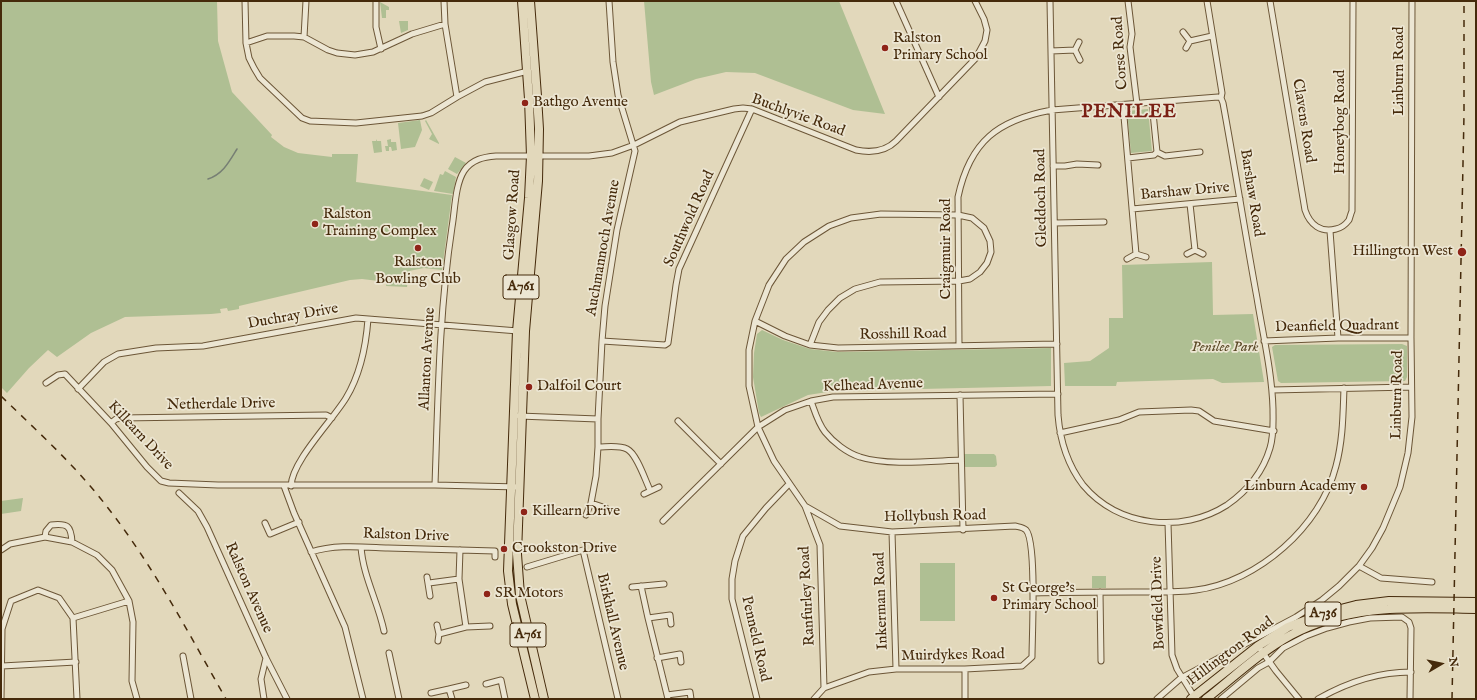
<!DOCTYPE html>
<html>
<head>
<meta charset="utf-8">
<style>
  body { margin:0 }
  #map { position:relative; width:1477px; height:700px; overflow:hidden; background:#e2d8bb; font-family:"IM FELL English",serif }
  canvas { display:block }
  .frame { position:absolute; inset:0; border:2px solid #452a0b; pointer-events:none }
  .north { position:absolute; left:1421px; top:644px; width:40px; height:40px; -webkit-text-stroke:3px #ece6d3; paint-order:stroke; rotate:81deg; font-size:11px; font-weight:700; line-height:16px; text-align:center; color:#452a0b }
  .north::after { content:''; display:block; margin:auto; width:14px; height:18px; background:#452a0b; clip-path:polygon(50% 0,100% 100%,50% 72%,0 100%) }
</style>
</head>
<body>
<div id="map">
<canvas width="1477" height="700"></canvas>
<div class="frame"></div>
<div class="north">N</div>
</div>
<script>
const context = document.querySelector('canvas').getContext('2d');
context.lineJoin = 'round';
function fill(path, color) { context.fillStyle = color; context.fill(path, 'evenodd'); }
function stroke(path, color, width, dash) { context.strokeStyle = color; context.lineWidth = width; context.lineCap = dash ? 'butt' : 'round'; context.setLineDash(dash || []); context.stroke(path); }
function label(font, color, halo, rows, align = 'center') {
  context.font = font + ' "IM FELL English",serif'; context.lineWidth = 3.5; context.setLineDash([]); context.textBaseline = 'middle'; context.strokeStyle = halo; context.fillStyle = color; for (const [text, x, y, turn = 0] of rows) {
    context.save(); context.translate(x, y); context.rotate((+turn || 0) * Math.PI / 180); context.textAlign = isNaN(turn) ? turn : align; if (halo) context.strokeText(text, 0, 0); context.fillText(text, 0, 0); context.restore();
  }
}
fill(new Path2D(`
  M1,1H217L218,41L232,92L272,135L271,137L284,147L298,153L332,157V154H358L356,182L452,195L442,270L424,268L409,271L407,287L386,286L387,282L362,279L350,280L239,306V309L228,311L227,308L220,309L221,313L211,314L125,317L91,333L57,357L48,350L29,368L7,393L1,387Z
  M644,1H839L885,114L853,110L755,73L726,72L696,79L654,95L651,82Z
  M380,2L389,7V10H386V18H382Z
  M399,21H408V30L401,33Z
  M1148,109L1152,151L1131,153L1127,111Z
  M420,120L422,130L415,147L401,149L398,123Z
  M426,120L439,143V144L429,139L432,134L425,121Z
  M376,139L377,141H381L382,152L374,153L372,141H376Z
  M391,139V142H396L397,150L392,151L391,147H389V151H386L385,146H388L387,140Z
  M455,157L466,163L457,174L448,169Z
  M445,171L456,177L453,194L434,191L440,174L443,175Z
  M424,178L433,182L429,190L420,186Z
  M1212,262L1213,315L1253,314L1264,382L1222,383L1213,379L1117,382L1116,386H1065L1064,363L1090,361L1109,348V318H1123L1122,265Z
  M762,330L783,340L810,349L837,352L1051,348V386L834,391L808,395L761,417L759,413L753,377L754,353L757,334Z
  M1402,344L1407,346V377L1405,381L1281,383L1278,381L1272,347L1275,345Z
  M963,454H994L996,456L997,465L995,467H964Z
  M23,498L21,511L1,514V501Z
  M920,563H955V621H920Z
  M1092,576H1106V588H1092Z`), '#afbf93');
stroke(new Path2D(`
  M208,179C223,174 229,162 237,149`), '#777f74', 1.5);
const street = new Path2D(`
  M245,1L246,43L249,58L254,68L260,78L302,118L310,121L356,123L422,116L431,113L457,97
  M376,1V27L381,49
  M444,1L445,24L457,97L485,82L528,71
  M896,1L939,97
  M1050,1L1058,415C1060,440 1067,464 1083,485C1118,527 1182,534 1227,505C1247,491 1263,472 1270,448C1274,435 1273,422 1273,409C1272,372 1263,335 1257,298C1245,233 1235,168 1223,103L1221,98L1222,93L1207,1
  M1128,1L1132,34L1130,47L1137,104
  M1270,1L1305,210C1310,225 1321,233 1336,229C1341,228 1346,224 1349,220C1350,217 1351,213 1352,211L1353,1
  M1183,32L1190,41L1186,48
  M304,37L306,1
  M1190,41L1212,36
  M1079,42L1075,50L1080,60
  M246,43L267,36H294L304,37L328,50L337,53L355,55L373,52L412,34L445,24
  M1051,51L1075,50
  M1152,103L1157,152
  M1123,105L1136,254
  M1157,152L1165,156L1200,152
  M1128,158L1154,155L1157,152
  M1053,166H1065L1077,164L1098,165
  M1190,204L1195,250
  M1132,209L1240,199
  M1055,223L1104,222
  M1330,231L1338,338
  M1187,254L1195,250L1203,254
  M1127,259L1136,254L1146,257
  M755,321L785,336L810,345L838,348L1057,344
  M602,341L665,345L668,343L676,285L679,269L752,109
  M1264,341L1338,338H1411
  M810,345L819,322L828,310L840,298L855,289L880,282L959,281L970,279L980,272L987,263L991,252L990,241L984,228L972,218L958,215L881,214L851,218L829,226L804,242L786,259L769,285L755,321L749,350V386L758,427L774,461L805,506L840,526L892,532L1015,526C1019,527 1023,527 1026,530C1037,542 1032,637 1032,657L1022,666L965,669H896L869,672L824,688L814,699
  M959,346L958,197C970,141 998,120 1052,110L1218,97L1221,98
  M46,383L58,375L65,374L111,423L147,467L161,481L169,483L218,485H435L519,487
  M78,389L104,362L118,354L156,348L203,346L356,318L518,331
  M1272,390L1411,387
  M960,395L963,530
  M811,401C815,412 818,423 825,432C833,442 847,453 860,457C887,466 932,461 961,460
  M519,416L598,419
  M678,421L721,464
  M111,423L116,419L121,418L326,415L332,418
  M1060,433L1119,420L1139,412L1191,410L1199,411L1214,421L1274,431
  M598,447C607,447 619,445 627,449C637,454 645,480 650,490
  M435,485C438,399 439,312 452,227C455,210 455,185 464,171C472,159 484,157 496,156H589L612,153L634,145L680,122L734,109L743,108L752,109L856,150C871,153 885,152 896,141L976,58L985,41L987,30L984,19L975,1
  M284,486L294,513L345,627L363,699
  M291,486C292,461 332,421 346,398C360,375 366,346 368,319
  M179,493L198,511L207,527L266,658L287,699
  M644,494L659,487
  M591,503L606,508
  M805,506L820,545L824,688
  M586,515L591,503L596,476L598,447V419L602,341L605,306L617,230L635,151L618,95L613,62L609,1
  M663,521L758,427L785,410L811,401L833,397L1058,394
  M265,523L270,534L299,522
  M1168,523L1172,655L1177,669L1195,698
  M892,532L896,669
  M45,537L46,531L51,525C68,523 71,526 72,542
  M361,547C363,576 378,602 384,631
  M1,550L10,544L45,537L72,542L97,555L112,570L129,601L133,622L132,681L137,699
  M311,552C336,544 362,547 388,548C423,549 459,550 495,551V557
  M1359,566L1381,578L1432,582
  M527,567L583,550L618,699
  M427,577L430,596
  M429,583L459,579
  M641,586L648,618
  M632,587L664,584
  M1100,592L1101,661
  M1033,593C1066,592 1100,592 1133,592C1154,592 1176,593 1196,590C1258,582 1321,526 1336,466C1343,440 1343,414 1344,388
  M73,618L129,601
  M437,625L439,634L438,641
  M466,627L490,626
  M439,634L466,627L459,579L460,550
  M1258,646L1276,671L1299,699
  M389,653L399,699
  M183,656L191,699
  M657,658L680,654L681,662
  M2,666L76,662
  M965,669V699
  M486,684L501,680L505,699
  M449,689L466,685
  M431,693L449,689L452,699
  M667,695L690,692L691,699
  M1,699L2,629L11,601L38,590L59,598L73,618L77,699
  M264,699L261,679L266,658
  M668,699L648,618L670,615L671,624
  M757,699L732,599V579L735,561L743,536L766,508L789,484
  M1157,699L1181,678L1296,617L1322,600L1339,586L1359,566L1372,548L1383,528L1400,487L1408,453L1412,417L1411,338L1412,1
  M1221,699L1258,668L1269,662L1283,648L1306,636L1327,628L1349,622L1370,618L1402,617L1409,622L1411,628L1410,699
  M1318,699C1346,683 1379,672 1411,672`);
const primary = new Path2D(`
  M522,1L529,99L531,156L529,198L517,331L508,571L512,604L535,699
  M530,1L537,96L539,129L538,181L525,331L517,554L520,595L544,699
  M1191,699L1258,646L1288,627L1325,613L1356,605L1389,601L1476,602
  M1206,699C1234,677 1260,652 1291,635C1351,603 1411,608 1476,609`);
stroke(street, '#6c5637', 7);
stroke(primary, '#452a0b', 10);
stroke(street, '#ece6d3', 5);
stroke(primary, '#e2d8bb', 8);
stroke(new Path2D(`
  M1,396C38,432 77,467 108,508C154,567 189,634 226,699
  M1452,699L1464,115V1`), '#452a0b', 1.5, [7, 7]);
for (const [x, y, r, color] of [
  [885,48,4,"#8f2418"],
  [525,103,4,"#8f2418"],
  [315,224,4,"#8f2418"],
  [418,248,4,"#8f2418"],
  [1462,252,5,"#8f2418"],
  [529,387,4,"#8f2418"],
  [1364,487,4,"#8f2418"],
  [524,512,4,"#8f2418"],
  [504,549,4,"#8f2418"],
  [487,594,4,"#8f2418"],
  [994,598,4,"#8f2418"]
]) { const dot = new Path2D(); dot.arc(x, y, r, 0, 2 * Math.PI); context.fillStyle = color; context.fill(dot); stroke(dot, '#ece6d3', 1.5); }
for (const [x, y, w] of [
  [521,287,36],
  [1323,614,36],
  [528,635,36]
]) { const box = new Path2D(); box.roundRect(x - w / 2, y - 12, w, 24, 3); context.fillStyle = '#ece6d3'; context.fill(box); stroke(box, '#452a0b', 1); }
label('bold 14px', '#452a0b', null, [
  ["A761",521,287],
  ["A736",1323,614],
  ["A761",528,635]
]);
label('15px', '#452a0b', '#ece6d3', [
  ["Ralston",893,39],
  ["Primary School",893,56],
  ["Bathgo Avenue",533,103],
  ["Ralston",323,215],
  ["Training Complex",323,232],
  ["Hillington West",1453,252,"right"],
  ["Ralston",418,263,"center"],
  ["Bowling Club",418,280,"center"],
  ["Dalfoil Court",537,387],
  ["Linburn Academy",1356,487,"right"],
  ["Killearn Drive",532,512],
  ["Crookston Drive",512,549],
  ["St George's",1002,589],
  ["Primary School",1002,606],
  ["SR Motors",495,594]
], 'left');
label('15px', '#452a0b', '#ece6d3', [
  ["Corse Road",1121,53,-94],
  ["Linburn Road",1400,71,-90],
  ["Buchlyvie Road",798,116,20],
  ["Clavens Road",1303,121,81],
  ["Honeybog Road",1341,122,-90],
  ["Barshaw Drive",1185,192,-5],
  ["Barshaw Road",1251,193,81],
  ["Gleddoch Road",1042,198,-91],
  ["Glasgow Road",513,215,-86],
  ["Southwold Road",690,219,-66],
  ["Auchmannoch Avenue",604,248,-80],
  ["Craigmuir Road",947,249,-90],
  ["Duchray Drive",293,317,-10],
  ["Deanfield Quadrant",1337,327,-1],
  ["Rosshill Road",903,335,-1],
  ["Allanton Avenue",428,359,-87],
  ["Kelhead Avenue",873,386,-2],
  ["Linburn Road",1398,395,-89],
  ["Netherdale Drive",221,405,-1],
  ["Killearn Drive",140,436,47],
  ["Hollybush Road",935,517,-1],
  ["Ralston Drive",406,536,2],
  ["Ralston Avenue",248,588,66],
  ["Ranfurley Road",808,596,-93],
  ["Inkerman Road",882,601,-92],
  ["Bowfield Drive",1159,603,-92],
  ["Birkhall Avenue",612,622,77],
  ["Penneld Road",755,639,77],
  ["Hillington Road",1231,652,-37],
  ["Muirdykes Road",953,656,-1]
]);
label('italic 15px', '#5a4826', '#ece6d3', [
  ["Penilee Park",1225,348]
]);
context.letterSpacing = '1px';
label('bold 19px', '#7a1f14', '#ece6d3', [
  ["PENILEE",1129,113]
]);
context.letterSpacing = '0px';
</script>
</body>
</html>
